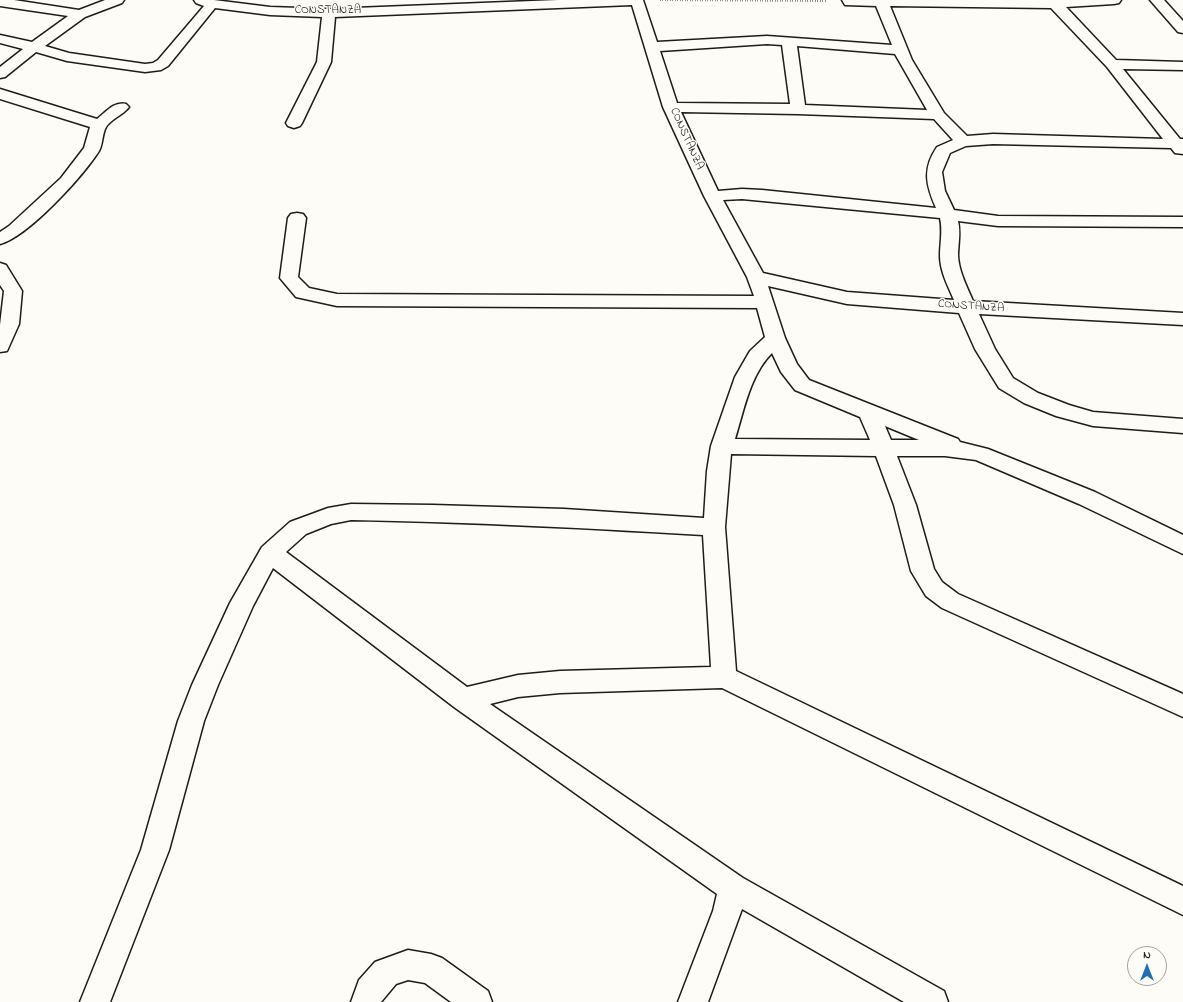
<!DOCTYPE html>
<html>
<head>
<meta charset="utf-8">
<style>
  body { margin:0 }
  #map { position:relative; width:1183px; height:1002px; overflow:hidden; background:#fdfcf7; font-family:"Indie Flower",sans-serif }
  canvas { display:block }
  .north { position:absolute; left:1127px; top:946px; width:40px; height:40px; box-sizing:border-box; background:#fdfcf7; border:1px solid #a3a29f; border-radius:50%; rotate:0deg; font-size:11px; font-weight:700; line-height:16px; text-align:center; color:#1c1c1c }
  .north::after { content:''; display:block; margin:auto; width:14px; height:18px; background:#1f6fb2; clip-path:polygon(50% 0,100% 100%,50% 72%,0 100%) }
</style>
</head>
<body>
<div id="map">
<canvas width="1183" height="1002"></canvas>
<div class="north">N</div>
</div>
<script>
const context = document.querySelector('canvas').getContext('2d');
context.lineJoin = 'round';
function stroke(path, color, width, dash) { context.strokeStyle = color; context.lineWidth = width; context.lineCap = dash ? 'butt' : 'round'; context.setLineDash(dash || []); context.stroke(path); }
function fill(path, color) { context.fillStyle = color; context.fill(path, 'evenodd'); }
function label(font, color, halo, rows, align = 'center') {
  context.font = font + ' "Indie Flower",sans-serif'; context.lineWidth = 3; context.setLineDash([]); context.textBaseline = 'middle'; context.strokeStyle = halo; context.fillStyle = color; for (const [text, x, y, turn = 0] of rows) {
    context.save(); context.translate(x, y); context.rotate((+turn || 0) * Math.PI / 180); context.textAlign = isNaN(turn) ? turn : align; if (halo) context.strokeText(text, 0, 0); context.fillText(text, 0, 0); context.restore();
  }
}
const minor = new Path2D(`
  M0,0H14L79,10L105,0H124L122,3L85,17L45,46L69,53L145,64L153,63L158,60L204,6L196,3L194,0H214L270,7L329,9L558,0H643L657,42L767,36L892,45L876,6L845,5L842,0H1121L1119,3L1114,4L1066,7L1116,60L1183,62V70L1123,69L1180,139H1183V154L1175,153L1171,148L993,144L966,146L950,153L942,172L945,191L954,210L998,216L1183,217V227L998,226L958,221C961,233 958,244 958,256C959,272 967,287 973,301L1183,313V325L979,314L995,349L1013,378L1038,393L1069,405L1093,412L1183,419V433L1093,426L1056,416L1024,403L999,388L975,349L959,313L847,304L768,286L785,338L797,364L809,380L958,439L960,442L988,449L1095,492L1183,535V554L1079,504L976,460L945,456H897L916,505L934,569L942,582L958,594L1183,694V717L942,608L926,596L911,571L894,505L876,456L731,454L725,527L736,671L1183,886V915L722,688L560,693L518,697L490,704L743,878L944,991L948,1002H904L742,909L708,1002H678L713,911L717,894L454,707L273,568L253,606L218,685L204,721L169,850L110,1002H80L141,850L178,721L192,685L230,603L262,547L290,522L328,508L351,504L433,505L564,509L704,518L707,471L711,446L735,377L750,351L765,337L757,308L337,306L296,297L280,278L288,218L291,214L297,213L303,214L306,218L298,277L309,288L337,294L754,296L747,277L704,196L663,107L632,5L335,17L331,62L302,123L300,126L294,128L288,126L286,123L317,62L322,17L270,15L215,8L168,66L161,70L145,72L67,61L36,52L5,77L0,78V67L23,49L0,43V35L32,42L68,16L0,6ZM890,6L1051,8L1107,67L1163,139L993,134L967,136L944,113L912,60ZM767,44L782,45L790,104L677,103L660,51ZM797,46L895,54L927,110L805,105ZM681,112L798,114L934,119L953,140L937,147C922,169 926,185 936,208L762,190L742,189L718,191ZM742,199L940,218C943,231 940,243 940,256C940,271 948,286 954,300L847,292L763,273L723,200ZM772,353L781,372L795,390L860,417L870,440L735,439C744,410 750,375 772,353ZM885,426L919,440H891ZM351,520C469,522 586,528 703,535L711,667L560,671L518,675L467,687L286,552L306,534L331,524Z
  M1150,0H1164L1183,21V33L1178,32Z
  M0,89L97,119C106,112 114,101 126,104L129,107C123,115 111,119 106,127C102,134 103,144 99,151C83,176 28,237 0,244V232L9,226L61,178L84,148L90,127L0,99Z
  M0,263L6,265L22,291L19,324L7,351L0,352V325L4,291L0,285Z
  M408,950L431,954L442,958L488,991L492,1002H451L425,983L408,980L396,984L381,1002H351L359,980L375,962Z`);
stroke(minor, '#1c1c1c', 3);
stroke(new Path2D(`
  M660,0L827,1`), '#1c1c1c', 2, [0.5, 2]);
fill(minor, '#fdfcf7');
label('12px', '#1c1c1c', '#fdfcf7', [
  ["CONSTANZA",328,11],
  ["CONSTANZA",686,139,66],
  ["CONSTANZA",971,307,4]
]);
</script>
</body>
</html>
